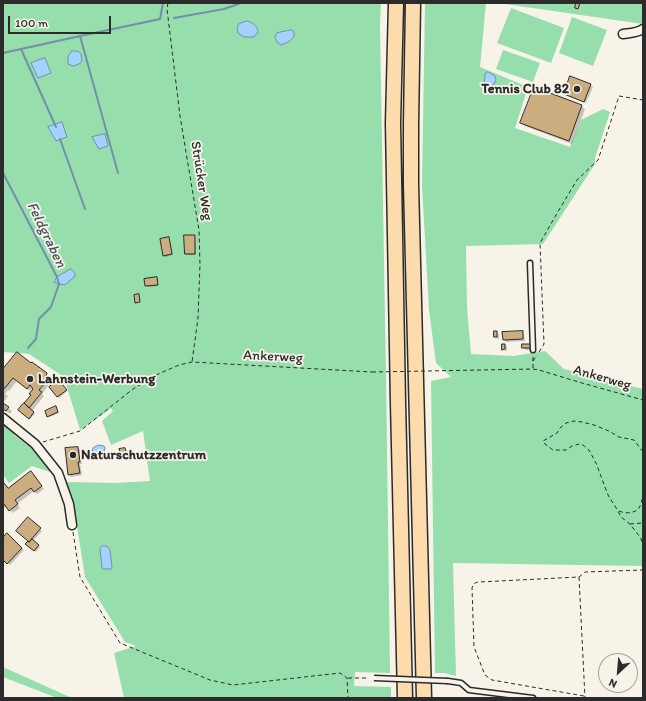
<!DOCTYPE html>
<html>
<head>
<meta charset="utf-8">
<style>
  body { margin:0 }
  #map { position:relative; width:646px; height:701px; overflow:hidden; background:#f7f3e8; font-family:Itim,sans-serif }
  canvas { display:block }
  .frame { position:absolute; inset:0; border:4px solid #2b2b2b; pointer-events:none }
  .north { position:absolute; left:598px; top:653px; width:40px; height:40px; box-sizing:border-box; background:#f7f3e8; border:1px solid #a5a39c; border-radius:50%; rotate:206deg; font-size:11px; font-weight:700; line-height:16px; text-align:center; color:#2b2b2b }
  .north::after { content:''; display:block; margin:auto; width:14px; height:18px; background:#2b2b2b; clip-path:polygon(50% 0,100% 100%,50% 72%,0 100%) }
  .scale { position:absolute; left:8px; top:16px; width:103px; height:18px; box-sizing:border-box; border:2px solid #2b2b2b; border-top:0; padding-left:5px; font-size:12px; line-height:14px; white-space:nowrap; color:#2b2b2b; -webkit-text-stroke:3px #f7f3e8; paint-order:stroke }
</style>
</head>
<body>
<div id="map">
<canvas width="646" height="701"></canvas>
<div class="frame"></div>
<div class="north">N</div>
<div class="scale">100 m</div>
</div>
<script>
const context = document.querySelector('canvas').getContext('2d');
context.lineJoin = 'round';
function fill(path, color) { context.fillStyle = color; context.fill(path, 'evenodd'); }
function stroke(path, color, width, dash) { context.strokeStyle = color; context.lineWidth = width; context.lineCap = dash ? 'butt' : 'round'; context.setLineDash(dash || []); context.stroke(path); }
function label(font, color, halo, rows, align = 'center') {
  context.font = font + ' Itim,sans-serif'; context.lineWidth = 3.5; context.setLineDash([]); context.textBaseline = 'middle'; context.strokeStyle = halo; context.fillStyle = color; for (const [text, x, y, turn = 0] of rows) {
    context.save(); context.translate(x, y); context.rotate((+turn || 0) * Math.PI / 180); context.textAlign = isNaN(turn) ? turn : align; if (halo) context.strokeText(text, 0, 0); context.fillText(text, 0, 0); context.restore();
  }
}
fill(new Path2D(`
  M3,3H381L380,25L386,378L390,673L355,672L354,686L391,687V698H124L114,653L136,646L125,642L85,577L76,520L67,482L116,483L150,481L143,431L111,445L102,421L113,411L111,408L105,413L80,430L64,377L29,354L3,352Z
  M425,3H486L480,67L528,87L515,128L570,147L581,120L603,109L610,112L595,158V164L543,244L466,246L467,308L471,354L513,356L545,351L564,369L643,389V566L453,563L456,676L444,673H435L431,381L451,377L436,363L429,310L422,185Z
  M498,3H643V24Z
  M511,8L564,28L551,63L497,43Z
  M572,17L607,30L593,66L559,53Z
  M503,50L540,63L533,82L496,69Z
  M3,421L16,432L14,435L30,447L53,473L32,466L9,483L3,475Z
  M3,667L72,698H57L3,677Z`), '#96dfad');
const water = new Path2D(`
  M247,21C253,23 257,25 258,32L254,37H244L238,33L237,28L239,24Z
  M292,30L294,32C295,40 288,42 281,45L277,42L275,37L277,33Z
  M72,51H78L81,54L82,61L79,64L73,66L68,64V57Z
  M45,58L51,73L38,78L31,63Z
  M488,72L495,76L496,80L491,89L488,90L484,89L485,74Z
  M62,122L67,137L56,141L48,127Z
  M105,134L108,146L99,149L92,137Z
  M71,269L75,273V276L65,285L59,284L54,282L57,277Z
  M99,445L104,446L105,448L104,452L98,454L94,453L92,451L93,448Z
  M102,546H107L110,550L112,568L111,569H103L102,568L100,548Z`);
fill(water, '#a3d2fe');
stroke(water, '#738faa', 1);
fill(new Path2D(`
  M590,85L593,87L586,103L567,96L565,94Z
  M581,106L585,109L572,144L525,126L522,123Z
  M194,236L195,237L196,255H187L186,254Z
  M169,239L170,240L173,255L165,257L164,255Z
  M156,278L158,279V286L148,287L146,286L145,280Z
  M497,332L499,335V339H498L495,337Z
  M522,332L524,334L525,341L506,342L504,340Z
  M505,345L507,347V351H506L503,349Z
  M533,347V350H526L523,348Z
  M3,371L46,374L50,377L48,379L50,381L48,384V386L42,394L44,396L32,411L35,414L30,419L20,410L32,395L35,386L30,391L17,381L9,391L8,390L5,394L8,396L3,403Z
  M59,381L67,391L59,398L58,396Z
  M3,404L12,411L10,414L3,409Z
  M56,407L59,413L50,417L48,416Z
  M78,448L80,450L82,464H80L82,475L71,477L69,474Z
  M34,476L44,489L37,494L34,491L17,504L20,508L13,513L7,506L4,508L3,507V485L9,489Z
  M28,519L42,531L33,541L40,547L36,552L27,544L29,541Z
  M7,535L24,550L10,565L3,559V539Z`), '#0003');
stroke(new Path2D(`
  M174,18L224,9L241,3
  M80,36L118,173
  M21,49L56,127
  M3,53L80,36L160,19L163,3
  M60,139L85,209
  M3,173L57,277L59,284L51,307L39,319L36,339L28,348`), '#738faa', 2);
const building = new Path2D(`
  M576,3H580L578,9L575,8Z
  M570,76L591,84L584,102L564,94Z
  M534,87L582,105L569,141L520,123Z
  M184,235H195V254H185Z
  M169,237L172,254L163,256L160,239Z
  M157,277L158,285L145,286L144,279Z
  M139,294L140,302L135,303L134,295Z
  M494,331H497V337H494Z
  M523,331V339L503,340L502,332Z
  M502,344H505V349L502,350Z
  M522,344H531V348H522Z
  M17,352L31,363L32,362L47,373L46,376L47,377L45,381L46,382L39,390L42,392L29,408L24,403L31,395L29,394L33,389L30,385L27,389L13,378L5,388H4L3,390V369Z
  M59,380L67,390L57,397L49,387Z
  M3,403L9,407L6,411L3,409Z
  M24,403L34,412L29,419L18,410Z
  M56,406L58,412L47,417L45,411Z
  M78,447L80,462H78L80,473L68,475L65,448Z
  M125,448L128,457L122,458L119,449Z
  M31,471L42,486L34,492L31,488L15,500L18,504L9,511L4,504H3V484L4,483L8,488Z
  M28,517L41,528L29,542L16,531Z
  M7,533L22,548L7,564L3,560V538Z
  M32,539L39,545L34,551L25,544L28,541L29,542Z`);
fill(building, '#cbad80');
stroke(building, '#2b2b2b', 1);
const service = new Path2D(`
  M530,263L533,350
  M448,681L461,683L469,690L533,698`);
const minor = new Path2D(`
  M623,34C630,33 637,33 643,29
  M3,418L35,444L58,473L69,504L72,525`);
const motorway = new Path2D(`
  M396,3L393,123L398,403L405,698
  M413,3L411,124V184L424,698`);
stroke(service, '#2b2b2b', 7);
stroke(minor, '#2b2b2b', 11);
stroke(motorway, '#2b2b2b', 17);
stroke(new Path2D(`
  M168,3L167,9L180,116L199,230L200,265L198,318L192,362
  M539,352L544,344L540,243L556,215L577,180L598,160L609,127L619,96L643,100
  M533,361L537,355
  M533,368V355
  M428,371L533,369L539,370L582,383L643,400
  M43,442L80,431L133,389L156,375L179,365L192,362L372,372
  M643,452L634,440L619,437L609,431L594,425L582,422L574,421L566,423L560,428L557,433L543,441L545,444L553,450H566L572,446L579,444L583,445L589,450L596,463L608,495L618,511L621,517L630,524L640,537L643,544
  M619,511C626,514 631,513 638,510L640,506L643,497
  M630,524L643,523
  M73,532L80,577L120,643L210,680L233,685L340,673L347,678L348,698
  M579,577L585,698
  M348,678H368
  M584,696L492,680L485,675L474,647L472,588C473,584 475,582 479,582L579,577L585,572L643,570
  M641,698L643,696`), '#2b2b2b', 1, [4, 3]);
stroke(service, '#f7f3e8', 4);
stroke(minor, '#f7f3e8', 8);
stroke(motorway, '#fcdcac', 14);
const serviceBridge = new Path2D(`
  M374,678L448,681`);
stroke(serviceBridge, '#2b2b2b', 7, []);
stroke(new Path2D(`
  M372,372L428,371`), '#2b2b2b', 1, [4, 3]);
stroke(serviceBridge, '#f7f3e8', 4);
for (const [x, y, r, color] of [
  [577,89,4,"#2b2b2b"],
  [30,379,4,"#2b2b2b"],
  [73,455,4,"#2b2b2b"]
]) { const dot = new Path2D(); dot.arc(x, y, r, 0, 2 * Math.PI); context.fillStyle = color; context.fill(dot); stroke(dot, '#f7f3e8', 1.5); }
label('bold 14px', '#2b2b2b', '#f7f3e8', [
  ["Tennis Club 82",569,89,"right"],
  ["Lahnstein-Werbung",38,379],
  ["Naturschutzzentrum",81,455]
], 'left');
label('14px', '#2b2b2b', '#f7f3e8', [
  ["Strücker Weg",201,181,81],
  ["Ankerweg",273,357,3],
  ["Ankerweg",602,378,16]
]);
label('italic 15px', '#495560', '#f7f3e8', [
  ["Feldgraben",46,235,64]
]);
</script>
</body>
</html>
